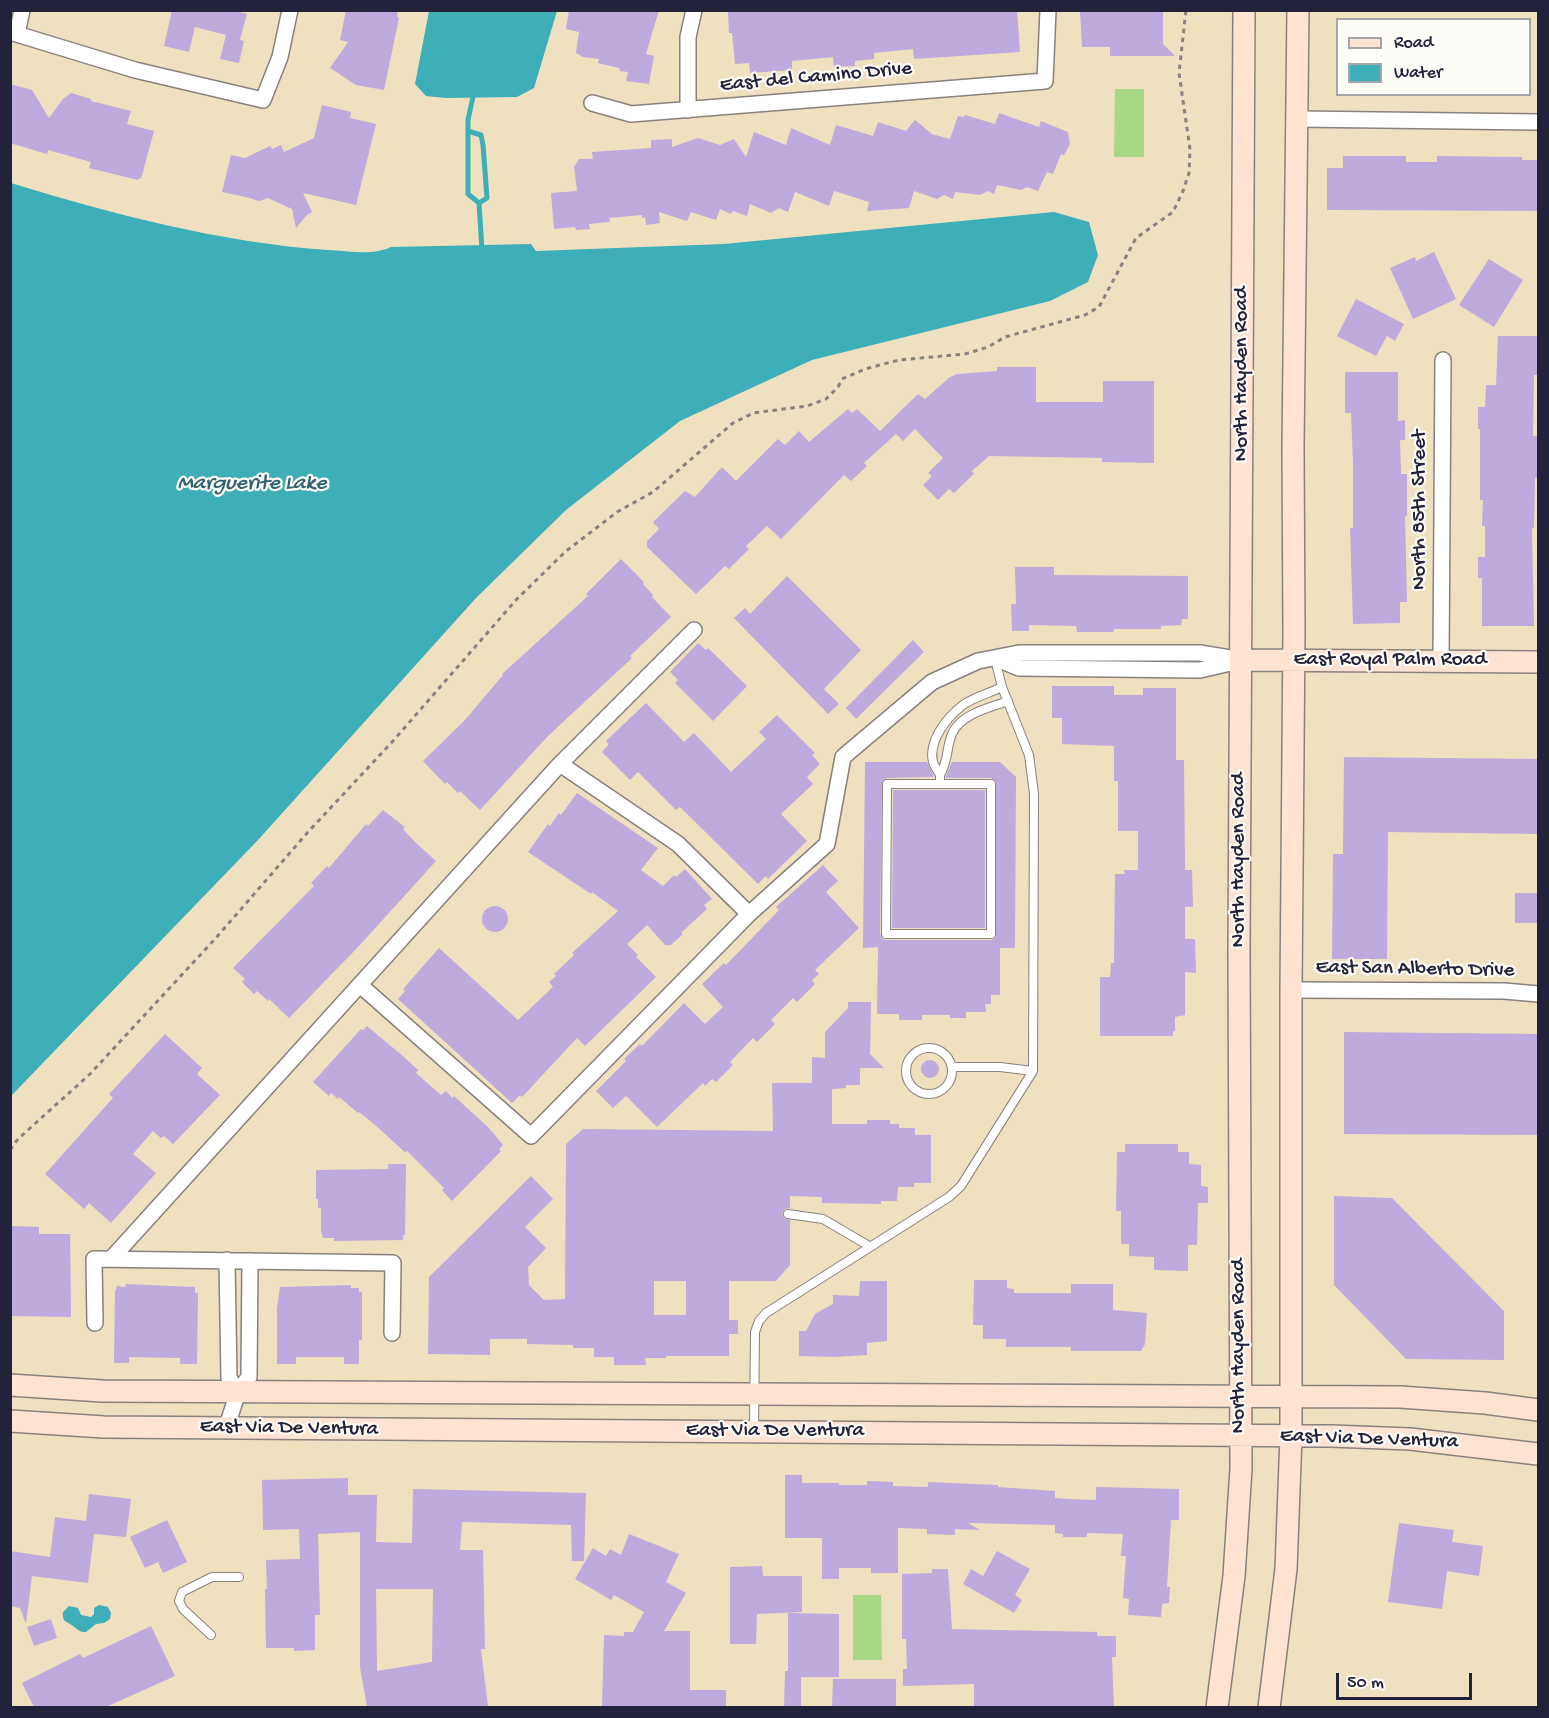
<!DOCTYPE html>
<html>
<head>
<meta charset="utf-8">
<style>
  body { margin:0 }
  #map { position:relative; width:1549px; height:1718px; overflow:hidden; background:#efe0c0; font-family:"Gochi Hand",sans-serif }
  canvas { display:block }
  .frame { position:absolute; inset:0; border:12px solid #22223b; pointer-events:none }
  .legend { position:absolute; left:1336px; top:18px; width:195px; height:78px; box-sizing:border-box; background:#fdfcf7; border:2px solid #a5a5ac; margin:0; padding:8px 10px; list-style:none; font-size:18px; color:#22223b }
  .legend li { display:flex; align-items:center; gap:12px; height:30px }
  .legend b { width:30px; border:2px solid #a5a5ac }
  .scale { position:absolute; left:1336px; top:1673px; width:136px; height:27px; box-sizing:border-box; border:3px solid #22223b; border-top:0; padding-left:8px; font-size:18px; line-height:21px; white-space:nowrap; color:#22223b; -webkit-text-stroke:4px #fdfcf7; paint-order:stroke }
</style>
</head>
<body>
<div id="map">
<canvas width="1549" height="1718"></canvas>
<div class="frame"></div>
<ul class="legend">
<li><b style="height:8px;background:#fee3d2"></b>Road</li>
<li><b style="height:16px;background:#3eaeb9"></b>Water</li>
</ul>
<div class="scale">50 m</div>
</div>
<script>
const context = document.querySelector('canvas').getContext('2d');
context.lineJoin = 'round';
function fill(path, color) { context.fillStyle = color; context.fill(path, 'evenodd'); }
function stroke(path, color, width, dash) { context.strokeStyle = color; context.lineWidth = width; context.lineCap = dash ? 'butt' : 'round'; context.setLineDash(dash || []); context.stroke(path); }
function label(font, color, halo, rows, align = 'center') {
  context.font = font + ' "Gochi Hand",sans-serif'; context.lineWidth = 4.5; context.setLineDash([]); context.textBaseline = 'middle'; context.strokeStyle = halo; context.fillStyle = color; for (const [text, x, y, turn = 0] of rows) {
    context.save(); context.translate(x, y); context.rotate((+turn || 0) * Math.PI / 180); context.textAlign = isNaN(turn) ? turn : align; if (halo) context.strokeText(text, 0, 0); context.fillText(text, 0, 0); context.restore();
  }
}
fill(new Path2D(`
  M1115,89H1144V157H1114Z
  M853,1595H881L882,1660H853Z`), '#a8d785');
fill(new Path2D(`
  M429,11H557L534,88L517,97L445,98L426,96L415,84Z
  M11,183C111,214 223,243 328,250C349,251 371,256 391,247L531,244L536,251L724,244L1054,212L1089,222L1098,255L1088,282L1050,301L812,360L680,421L566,510L476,598L258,840L11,1096Z
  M99,1605L108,1607L111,1613L110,1619L104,1623L96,1624L86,1632C79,1632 79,1630 73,1626C66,1621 62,1622 63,1612L69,1606L78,1608L81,1615L91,1617L94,1614V1608Z`), '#3eaeb9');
stroke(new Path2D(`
  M474,92L468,120V194L479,203L482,250
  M468,131L481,135L483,145L487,198L479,203`), '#3eaeb9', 5);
fill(new Path2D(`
  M172,10H231L247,14L240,40L244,41L239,63L220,59L226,35L195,27L189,52L164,46Z
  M346,10H398L397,17L399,18L384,90L356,85L330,68L348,42L340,40Z
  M569,10H659L646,54L654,56L649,84L626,81L628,72L620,71L619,68L598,63L599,59L583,57L576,53L579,32L566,29Z
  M728,10H1017L1020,52L914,59L913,49L874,53V59L855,61V66L834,67L833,57L792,61V70L750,73L749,63L735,64L732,33H729Z
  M1163,10V44L1175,56H1110V47H1082L1080,11Z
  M10,84L32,90L49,118L63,99L71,93L91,99V101L131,111L127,124L154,131L141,179L139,178L138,180L89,168L91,162L48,150L47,154L10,143Z
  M322,105L351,112L350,118L376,124L356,205L303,193L312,212L306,216L296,228L292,209L268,198L259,201L250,198L222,192L231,155L245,158L270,146L272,149L281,145L284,152L314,138Z
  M999,113L1039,127L1041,121L1068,132L1070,144L1064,155L1061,154L1053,174L1047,172L1038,191L1027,187L1021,190L997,185L994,194L988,191L980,195L955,192L953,199L944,195L937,199L914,191L909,208L867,211L869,202L834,191L829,206L795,192L788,212L779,208L771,213L750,204L747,216L733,211L731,214L720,209L716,220L691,212L687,221L659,212L660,223L646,225L645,217L642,218V215L609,218L610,222L589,224L590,229L576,230L575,227L554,229L551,193L577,191L574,167L579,159H593L592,152L651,148V140L672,139V147L698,138L720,145L734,139L746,157L754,132L786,145L791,128L830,145L836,125L873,136L878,122L906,131L915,120L932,134L950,139L958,116L964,117L965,115L995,124Z
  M1343,156H1406V162H1437V156L1522,157V160H1539V211L1327,210V168H1343Z
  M1434,252L1456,299L1413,319L1390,268L1415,257L1416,261Z
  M1489,259L1523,280L1494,327L1459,305Z
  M1356,299L1404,324L1395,341L1387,336L1376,356L1337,336Z
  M1498,336H1539V375H1534L1533,436H1539V478H1535L1534,528H1532L1534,626H1482V578H1478V557H1485V526H1482L1483,500H1480V429H1478V407H1485L1486,385H1496Z
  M997,367H1036V402H1103V381H1154V463L1102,462V458L989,456L972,471L974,474L954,493L949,489L938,500L923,485L932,476L928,473L943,458L915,429L903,441L896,434L864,463L867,466L851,481L844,475L781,539L767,526L746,546L749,549L729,569L725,566L696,594L647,547V541L659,529L653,522L685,491L695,497L722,467L736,481L778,439L785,445L799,431L809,442L848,409L852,413L857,409L880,431L918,394L925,399L950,377L957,374L997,371Z
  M1345,372H1398V421L1405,420V440H1400L1401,474H1407V516H1405L1407,602H1400V623L1353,624L1350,528H1353V463L1351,413H1345Z
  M621,559L644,582L643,584L653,595L652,597L671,617L630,656L632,658L548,736L480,810L460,791L458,793L447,782L445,784L423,761L465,720L503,675L502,674L588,596L586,594Z
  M1015,567H1054V575L1188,576V619H1182L1181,625L1161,626V629H1114L1113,632H1077L1076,626L1029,625V631H1012L1011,604H1016Z
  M787,576L861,650L824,689L839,704L828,714L734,618L745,608L750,614Z
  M913,640L924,652L856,719L846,708Z
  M698,643L706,650L708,648L747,686L713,721L675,683L678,680L670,672Z
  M1052,686H1114V695H1143V688H1176V760H1184L1185,870H1192L1193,907H1185V939H1195L1196,973L1185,972V1015L1175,1017V1031H1173V1036H1100V977H1110L1111,963H1114L1115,874H1125L1124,870H1138V831H1118V781H1114V746L1062,744V718H1052Z
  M646,703L684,742L694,733L731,772L766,739L759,732L777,715L815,753L812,755L820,764L807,777L813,784L781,814L807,841L768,879L766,876L758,884L680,807L676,810L638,772L630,780L602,752L609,744L606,741Z
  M1344,757L1539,759V834L1388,832L1387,959H1332L1333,854H1343Z
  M865,762H927L934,777L887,778L882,782L880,934L883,939L886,940H991L996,937V782L991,778H946V776L952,762H1000L1016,777L1015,948H1000V995H991V1004H985L986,1012H966V1018H950V1015H922V1020H899V1014H877L878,947L863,948Z
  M893,790H985V928H892Z
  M577,793L658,848L641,870L663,886L674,875L676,877L685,869L712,899L704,905L707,909L681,933L683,934L671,945H665L647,925L627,944L638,955L636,957L656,977L585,1046L577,1038L522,1097L520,1095L512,1103L398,999L405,991L403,989L439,948L518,1020L553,987L549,982L556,976L554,974L574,955L572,953L618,911L592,892L591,894L528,852L548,824L550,826L559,813L561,815Z
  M383,810L405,827L403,829L415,842L436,861L359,946L289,1018L269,999L268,1001L257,991L254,994L242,982L245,979L233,968L314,886L311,883L327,866L329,868L366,824L368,826Z
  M823,865L838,881L826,892L859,928L815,970L819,974L812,980L815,984L797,1002L793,998L771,1020L775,1024L757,1042L753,1038L730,1062L733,1065L716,1082L712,1079L705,1086L703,1083L657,1127L626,1096L613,1108L596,1091L626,1061L624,1059L640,1044L642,1046L684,1003L705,1024L723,1007L702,984L724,963L726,965L779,910L776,907Z
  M1515,893H1539V923H1515Z
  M482 919a13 13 0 1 1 26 0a13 13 0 1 1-26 0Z
  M848,1002H871L870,1054L884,1068H860V1085H846V1088L832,1089V1124H867V1120H890V1124H899V1128H915V1135H931V1183H914V1187H898L897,1201H881V1204L822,1203V1197L790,1196V1208L785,1209L782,1214L784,1218L790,1220V1265L776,1281H729V1320H738V1334H729V1356H666V1358H645L646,1365H614V1357H594V1348H573V1345L527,1344V1339H490V1355L428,1354L429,1277L531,1176L553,1199L525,1227L546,1248L528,1267L529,1285L544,1300L565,1299L566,1144L583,1129L773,1131L772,1083H812V1057L825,1058V1032L848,1008ZM654,1281H686V1315H654Z
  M367,1026L404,1057L418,1070L416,1073L441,1095L446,1091L452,1098L454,1096L489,1128L503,1145L499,1149L501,1151L452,1201L442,1190L444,1188L406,1150V1153L375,1125L359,1112L358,1113L339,1097L338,1099L331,1093L329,1096L313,1082L361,1029L363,1030Z
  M1344,1032L1539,1034V1135L1344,1134Z
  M165,1034L202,1068L197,1074L220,1095L173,1144L164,1136L161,1138L153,1131L133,1154L156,1173L111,1223L89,1203L84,1209L45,1174L113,1098L109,1094Z
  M921 1069a9 9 0 1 1 18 0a9 9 0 1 1-18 0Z
  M1125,1144H1178V1152H1189V1164L1201,1165V1186L1208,1187V1203H1198L1197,1245H1188V1271L1154,1270V1257L1129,1256V1244H1121V1211H1116L1117,1152H1125Z
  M388,1164H406L405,1235H403V1240L334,1241V1238H323L322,1233H321V1208H318V1199H316V1170L388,1169Z
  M1334,1196L1392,1198L1504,1311V1360L1406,1359L1334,1285Z
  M12,1226L39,1227V1234H70L71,1317L10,1316Z
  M974,1280H1007V1288L1014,1289V1293H1071V1284H1113V1310L1147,1313L1145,1344L1141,1351H1071V1347H1006V1339H983V1325H973Z
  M860,1281H887V1341L867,1343V1355L834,1357L799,1356V1331H806L815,1314L833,1304V1295L859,1296Z
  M126,1284L195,1287V1293H198L197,1364H180V1358L129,1357V1363H114L115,1292L117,1286L125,1287Z
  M351,1285V1288H359V1292H362V1340H359V1364H344V1357H296V1364H277V1308L280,1287Z
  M785,1475H802V1483H839V1485H867V1481L893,1482V1486L928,1487V1482L998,1485V1487L1055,1491V1498L1068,1499L1096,1500V1487L1179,1489V1520H1171L1167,1587H1170L1169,1603L1162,1604L1161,1617L1128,1615L1129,1599L1123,1598L1126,1556H1121L1123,1534L1087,1533V1537H1063V1534L1055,1533V1525L968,1523L980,1530L955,1529V1535L927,1534V1529L898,1528V1573H871V1568H839V1579H822V1538H785Z
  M348,1478V1495H377L376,1542L412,1543L413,1489L586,1493L584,1561H572L571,1525L462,1522L460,1550H483L485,1649H481L488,1707H367L360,1667V1532L318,1534L320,1615H315V1650L294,1651V1648H266L265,1589H267L266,1560L300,1559L299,1529L263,1530L262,1480ZM376,1589H433L432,1662L377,1671Z
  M89,1494L131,1499L126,1537L94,1534L88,1583L32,1576L26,1624L20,1608L10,1606V1551L50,1557L55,1517L86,1521Z
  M167,1520L187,1562L163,1573L158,1562L145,1568L130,1537Z
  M1399,1523L1454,1530L1452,1542L1483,1546L1479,1576L1447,1571L1442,1609L1388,1602Z
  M629,1534L679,1554L666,1582L686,1593L664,1631H690V1690H726V1707H602L604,1635L624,1636V1632H633L644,1612L614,1595L611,1600L575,1579L593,1548L606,1556L610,1549L621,1555Z
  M997,1551L1030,1569L1015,1595L1022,1600L1014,1613L963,1584L971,1569L983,1576Z
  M762,1566L763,1576H802V1612L757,1614L756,1644H730V1567Z
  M932,1569H948L952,1629L1097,1632V1636H1116V1657H1112L1114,1707H974V1684L903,1686V1669H907L906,1639H902V1574L932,1573Z
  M788,1613L839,1614V1677H801V1707H784L785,1671H788Z
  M51,1619L57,1638L34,1646L27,1627Z
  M151,1626L175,1676L106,1707H34L22,1683L80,1654L83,1658Z
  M833,1679H896V1707H832Z`), '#beaadc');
const lane = new Path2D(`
  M1002,687C990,693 974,697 963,705C947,717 928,741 933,762C934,766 938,771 940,775C949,759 946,748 952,734C960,714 989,708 1008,701
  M940,775V784H991V934H886L887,784H940
  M906 1071a23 23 0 1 1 46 0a23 23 0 1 1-46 0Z
  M952,1067H1000L1033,1071
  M788,1214L823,1219L869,1246
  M754,1429L755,1332L759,1321L766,1313L949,1197L961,1186L1033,1071L1034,794L1029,755L1002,687L995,659
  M211,1635L183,1609L179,1601L182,1592L212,1577H239`);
const street = new Path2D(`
  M10,32L135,70L263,100L280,57L290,10
  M17,34L22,10
  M592,103L631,114L1045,81L1048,10
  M688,110V37L694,10
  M1298,119L1538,122
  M995,658L1019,668L1200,670L1235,662
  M1441,661L1443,360
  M560,764L694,630
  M360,985L531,1136L749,914L827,844L843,757L932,682L978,661L1019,653H1200L1242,660
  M1291,990L1504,991L1538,994
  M111,1259L560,764L678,844L749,914
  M227,1260L229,1378L238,1392
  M95,1323L94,1259L393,1263L392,1333
  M226,1429L238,1392L249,1377L250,1261`);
const secondary = new Path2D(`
  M1242,660L1538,662
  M10,1385L102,1391L1400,1397L1485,1403L1538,1410
  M10,1421L104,1427L1331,1436L1410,1439L1538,1454
  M1217,1708L1234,1576L1241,1469L1239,951L1244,10
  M1269,1708L1286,1569L1291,1436V990L1294,631L1293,447L1298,10`);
stroke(lane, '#88817e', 10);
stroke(street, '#88817e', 18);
stroke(secondary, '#88817e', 24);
stroke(new Path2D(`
  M10,1150L18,1139L90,1074L215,939L308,832L393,741L516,600L565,552L617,512L653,492L733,423L753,413L807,406L826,399L838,387L842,379L865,369L899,360L965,354L988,347L1005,337L1085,315L1099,307L1136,238L1173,212L1183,191L1189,173L1190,149L1179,73L1186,10`), '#88817e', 3, [4.5, 4.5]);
stroke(lane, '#fff', 8);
stroke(street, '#fff', 15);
stroke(secondary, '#fee3d2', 21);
label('21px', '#22223b', '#fdfcf7', [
  ["East del Camino Drive",816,78,-5],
  ["North Hayden Road",1243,374,-90],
  ["North 85th Street",1421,510,-90],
  ["East Royal Palm Road",1390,661],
  ["North Hayden Road",1240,860,-90],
  ["East San Alberto Drive",1415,970,1],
  ["North Hayden Road",1240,1346,-90],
  ["East Via De Ventura",289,1429,1],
  ["East Via De Ventura",775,1432],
  ["East Via De Ventura",1369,1440,2]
]);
label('italic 22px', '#2f6174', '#fdfcf7', [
  ["Marguerite Lake",252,485]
]);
</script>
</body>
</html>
